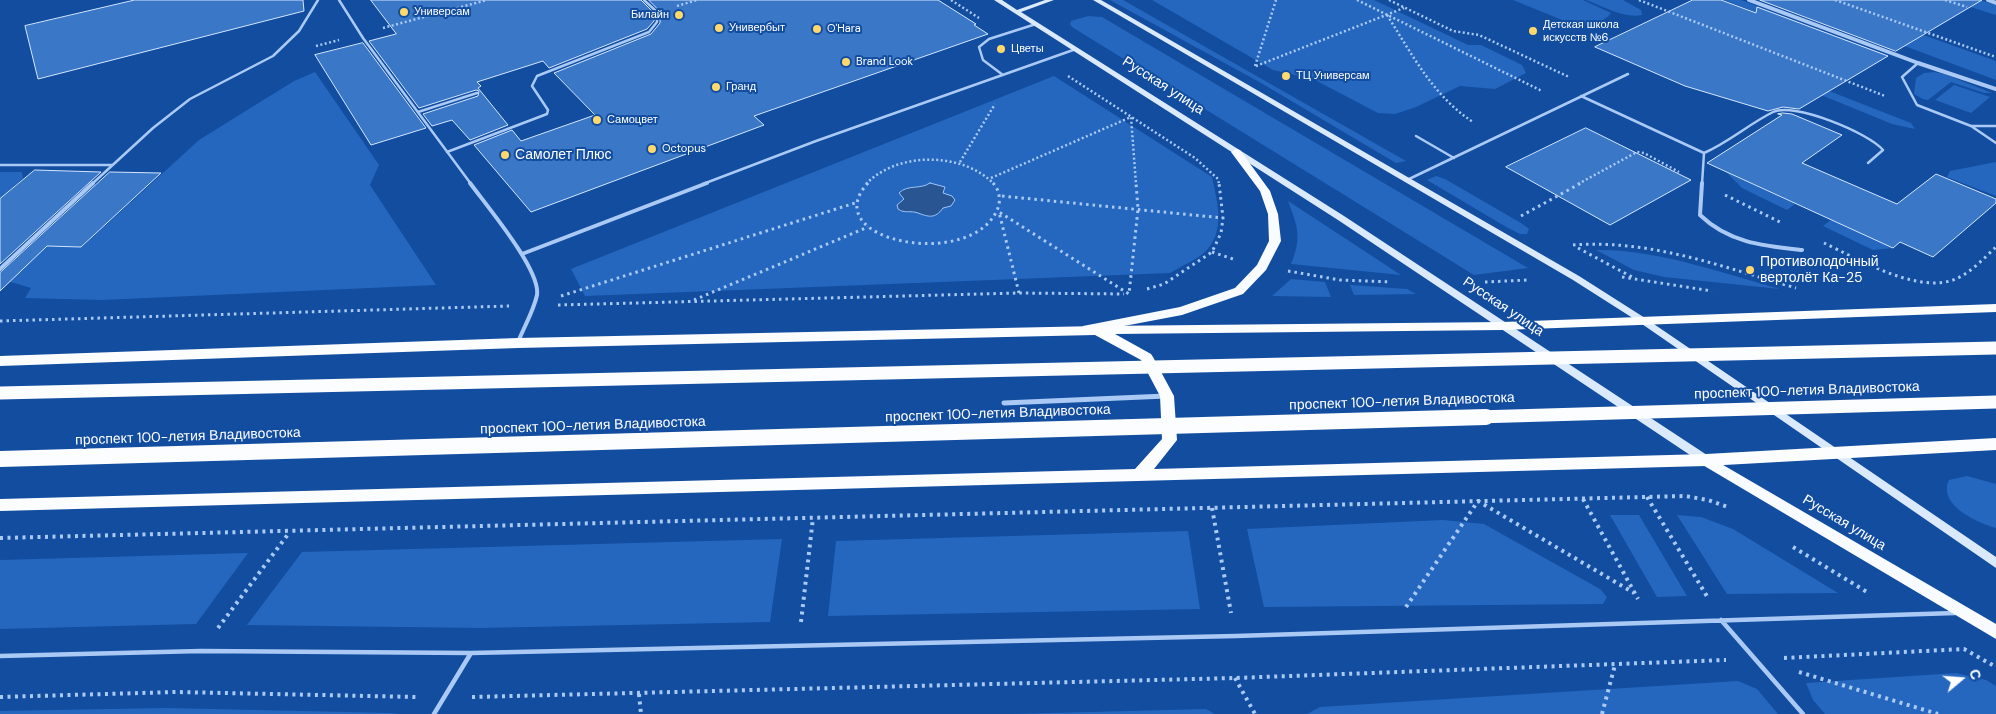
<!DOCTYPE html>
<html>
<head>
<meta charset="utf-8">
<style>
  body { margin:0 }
  #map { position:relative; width:1996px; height:714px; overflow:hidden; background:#124da0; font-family:"DM Sans",sans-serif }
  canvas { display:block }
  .north { position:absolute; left:1936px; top:654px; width:50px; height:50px; -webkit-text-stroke:4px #124da0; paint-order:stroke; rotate:72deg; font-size:14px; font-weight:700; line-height:20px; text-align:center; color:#fff }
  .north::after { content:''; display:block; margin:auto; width:18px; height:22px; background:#fff; clip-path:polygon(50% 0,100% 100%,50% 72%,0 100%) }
</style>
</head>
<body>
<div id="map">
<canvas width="1996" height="714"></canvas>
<div class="north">С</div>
</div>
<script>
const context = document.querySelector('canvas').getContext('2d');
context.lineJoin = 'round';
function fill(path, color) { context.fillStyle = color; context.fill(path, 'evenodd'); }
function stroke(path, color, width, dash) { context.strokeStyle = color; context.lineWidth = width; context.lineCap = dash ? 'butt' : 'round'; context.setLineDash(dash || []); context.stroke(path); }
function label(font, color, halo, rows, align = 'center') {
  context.font = font + ' "DM Sans",sans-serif'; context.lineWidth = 4; context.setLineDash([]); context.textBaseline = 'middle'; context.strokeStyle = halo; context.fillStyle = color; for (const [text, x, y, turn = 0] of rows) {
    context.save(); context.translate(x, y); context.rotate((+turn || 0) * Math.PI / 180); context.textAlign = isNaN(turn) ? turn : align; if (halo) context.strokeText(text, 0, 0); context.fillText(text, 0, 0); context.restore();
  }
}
fill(new Path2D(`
  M1110,0H1123L1406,161L1396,163L1261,83Z
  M1152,0H1374L1468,45H1481L1522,65L1526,73L1495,89L1460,86L1416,107L1395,114L1378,113L1313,79L1273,70Z
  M1513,0H1583L1611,13C1603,24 1585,26 1572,24Z
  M1586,0H1623L1641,10L1642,15C1624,19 1603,6 1586,0Z
  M1724,0H1741L1887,55L1879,59Z
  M1825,0L1996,61V80L1891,41Z
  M1948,0H1980L1996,5V15Z
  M1088,16L1102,17L1528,268L1474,275L1072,27L1070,24L1071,21Z
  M1748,65L1829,91L1911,123L1915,129L1892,124Z
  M315,72L379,165L370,185L436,285L102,300L25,298L31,288L11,282L0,281V277L36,246L82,247L199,140L294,81Z
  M1934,72L1944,74L1992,93H1984L1951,82L1928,100L1923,99L1914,94L1916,78L1924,73Z
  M1054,76L1212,177C1217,201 1226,230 1206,251C1197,260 1181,266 1170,273L585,296L571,269Z
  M1954,85L1990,97L1971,113L1935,100Z
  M1996,162V196L1947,177L1950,171Z
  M0,172H22L23,178L0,199Z
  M1726,172L1795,204L1787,210L1742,188Z
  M1436,176L1445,179L1521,223L1529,229L1527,234H1520L1508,228L1427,180Z
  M1288,201L1401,275L1291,264C1302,238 1298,227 1288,201Z
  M1831,220L1893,248L1873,250L1823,226Z
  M1596,250C1658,249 1721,273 1780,289L1664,277L1634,270Z
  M1291,279L1325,282L1331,297L1272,296Z
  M1350,285L1407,289L1416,294L1354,295Z
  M1967,476L1996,484V528C1978,523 1937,505 1949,480Z
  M1610,515H1639L1687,596L1657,597Z
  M1677,515L1701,517L1733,529L1838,593L1727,594Z
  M1443,520L1484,524L1600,589L1607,597L1603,604L1264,607L1247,529Z
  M1188,531L1200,609L828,616L836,541Z
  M782,539L770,622L481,628L247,625L302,552Z
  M248,553L196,624L0,629V560Z
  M1956,673L1986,680L1996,686V714H1825L1813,700L1806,683Z
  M1738,681L1757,689L1778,714H1307L1320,707Z
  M166,708L391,713L401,714H0V711Z
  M1206,709L1215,714H1012Z`), '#2567be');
const water = new Path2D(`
  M930,183L945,187L943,193L952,196L955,200L951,206L943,208C935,219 929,217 918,213C910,210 905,214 898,209L897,205L904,199L899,193C908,184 920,190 930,183Z`);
fill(water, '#2a5593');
stroke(water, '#9cc5f8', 1);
const building = new Path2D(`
  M135,0H303L304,11L38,79L25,26Z
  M371,0H641L654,13V21L647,29L549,68L543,61L477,82L481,86L478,88L508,125L470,140L452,120L432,126L423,114L478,96L479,91L476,90L419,108L369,41L396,34Z
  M649,0H938L976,24L974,25L988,34L754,116L764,125L531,212L474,145L512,130L521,141L595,115L554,73L651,34L660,23V12Z
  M1693,0H1721L1756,13L1757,7L1888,56L1799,109L1783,107L1768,111L1685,86L1595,47Z
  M1760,0H1982L1896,51Z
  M363,43L426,128L371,145L315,55Z
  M1783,113L1792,114L1842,135L1802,163L1897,204L1936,174L1996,199V203L1933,257L1900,242L1893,248L1707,163L1782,115L1778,114Z
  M1586,128L1691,180L1610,225L1506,167Z
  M35,170L101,172L0,264V199Z
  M110,172L161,173L81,247L47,246L0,291V273Z`);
fill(building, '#3b77c7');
stroke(building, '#d3e6fe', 1);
stroke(new Path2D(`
  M951,0L979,18
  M1357,0L1542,91
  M1389,0L1453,31L1479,35L1569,77
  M1639,0L1885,96
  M1835,0L1996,57
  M1945,0L1967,7
  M677,6L697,0
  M1387,15C1412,54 1433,96 1473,122
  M383,28L487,0
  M316,46L339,40
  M1255,66L1276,0
  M1256,66L1404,8
  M1068,76L1195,158L1218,179L1219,184
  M960,162L995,104
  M991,178L1131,117L1136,184
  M866,184C898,151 963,152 994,184
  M1578,184L1637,152L1644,153L1679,172`), '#aacaf5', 2.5, [2, 2.5]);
stroke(new Path2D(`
  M868,183C814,241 973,272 998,208C1001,200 999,189 993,183
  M1725,195L1782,223
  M1002,196L1223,218
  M1521,216L1581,183
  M1824,243C1858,259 1912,291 1950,281C1968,276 1983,259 1996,247
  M1573,245C1650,239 1723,267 1796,288
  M1578,248L1632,277
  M1212,252L1233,259
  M1288,271L1340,280L1391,282
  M1622,277L1712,291
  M1485,282L1528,280
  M1147,289L1164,284L1212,252L1221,233L1223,218L1219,183
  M1019,293L999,212L1129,294L1138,209L1136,183
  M561,296L855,203
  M694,300L868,227
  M558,305L1019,293L1124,294
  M0,321L509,306`), '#aacaf5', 3, [2.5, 4]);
stroke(new Path2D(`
  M1647,497L1708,598
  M1583,499L1638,599
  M1212,508L1231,613
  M0,538L1685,496L1708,500L1728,507
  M1793,547L1867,592
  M1406,607L1478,501L1634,593
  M801,622L813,518
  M218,628L289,533
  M1784,658L1964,649L1996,667
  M1799,672L1938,714
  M1235,678L1255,714
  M639,694L641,714
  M0,697L176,692L416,697
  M472,697L1235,678L1726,660
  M1602,714L1615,665`), '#aacaf5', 4, [3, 4.5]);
stroke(new Path2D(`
  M339,0L363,38L471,184
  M1918,63L1902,77L1917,105L1971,126L1996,143
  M1003,75L983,60L979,47L989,39L1036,24
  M1581,96L1704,153C1729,142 1749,124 1773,112C1794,102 1869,133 1883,150L1868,163
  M418,112L477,93
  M1971,126H1996
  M1416,136L1454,158
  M447,152L547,114L548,110L532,86L537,76L649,32L657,22V12L644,0
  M0,165H112
  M1407,180L1628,74
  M92,184L153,128L190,99L273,56L299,31L318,0
  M703,184L816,141L1076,49
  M1702,184L1704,153`), '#aacaf5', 2.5);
stroke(new Path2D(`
  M470,183C486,205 541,270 537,295C534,310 524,327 518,342
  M1702,183L1700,215C1729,243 1764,246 1802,250
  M522,254L707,183
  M0,269L93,183`), '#aacaf5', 4);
stroke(new Path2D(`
  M1721,620L1803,714
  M0,656L201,651L471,653L1236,636L1955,613
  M434,714L471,653`), '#aacaf5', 4.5);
stroke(new Path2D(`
  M1749,0L1918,63L1996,89
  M1988,0L1996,3`), '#aacaf5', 4);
stroke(new Path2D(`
  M1004,403L1166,396`), '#aacaf5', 5);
fill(new Path2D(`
  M994,0H1002L1017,10L1045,0H1054L1021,12L1344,216L1710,457L1711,460L1710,463H1702L1338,220Z
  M1093,0H1101L1579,276L1645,318L1996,557V568L1639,322L1573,280Z`), '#dbe9fd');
fill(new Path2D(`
  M1236,149L1240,150L1270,191L1278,214L1281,241L1266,270L1243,294L1182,315L1087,333L1083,332L1081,329L1083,326L1180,307L1235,288L1257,265L1269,241L1268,214L1260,191L1231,152Z
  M1706,455L1996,624V639L1701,464L1699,460L1701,456Z`), '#f8fbff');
fill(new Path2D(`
  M1996,304V312L1502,330L1115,334L1151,354L1153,357L1174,396L1177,440L1154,469L1706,454L1996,438V450L1706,466L0,511V499L1135,469L1162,439L1160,396L1141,360L1095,335L518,348L0,366V356L518,338L1098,326L1502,322Z`), '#fcfdff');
stroke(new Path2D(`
  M0,393L1996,348
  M1442,418L1996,402`), '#fcfdff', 13);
stroke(new Path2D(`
  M0,459L1486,417`), '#fcfdff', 16);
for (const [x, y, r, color] of [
  [404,12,5,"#ffd86e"],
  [679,15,5,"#ffd86e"],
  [719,28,5,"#ffd86e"],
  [817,29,5,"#ffd86e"],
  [1533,31,5,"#ffd86e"],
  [1001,49,5,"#ffd86e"],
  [846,62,5,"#ffd86e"],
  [1286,76,5,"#ffd86e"],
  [716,87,5,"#ffd86e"],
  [597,120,5,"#ffd86e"],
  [652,149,5,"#ffd86e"],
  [505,155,5,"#ffd86e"],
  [1750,270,5,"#ffd86e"]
]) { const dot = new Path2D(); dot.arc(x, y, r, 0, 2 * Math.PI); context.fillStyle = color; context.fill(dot); stroke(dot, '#124da0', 2); }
label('11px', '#fff', '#124da0', [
  ["Универсам",414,12],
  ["Билайн",669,15,"right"],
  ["Детская школа",1543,25],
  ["искусств №6",1543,38],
  ["Универбыт",729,28],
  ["O'Hara",827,29],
  ["Цветы",1011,49],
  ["Brand Look",856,62],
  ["ТЦ Универсам",1296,76],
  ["Гранд",726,87],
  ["Самоцвет",607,120],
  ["Octopus",662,149]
], 'left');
label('14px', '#fff', '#124da0', [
  ["Русская улица",1163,86,33],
  ["Русская улица",1503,307,34],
  ["проспект 100-летия Владивостока",1807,391,-2],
  ["проспект 100-летия Владивостока",1402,402,-2],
  ["проспект 100-летия Владивостока",998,414,-2],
  ["проспект 100-летия Владивостока",593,426,-2],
  ["проспект 100-летия Владивостока",188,437,-2],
  ["Русская улица",1844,523,31]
]);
label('14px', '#fff', '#124da0', [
  ["Самолет Плюс",515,155],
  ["Противолодочный",1760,262],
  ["вертолёт Ка-25",1760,278]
], 'left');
</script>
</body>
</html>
